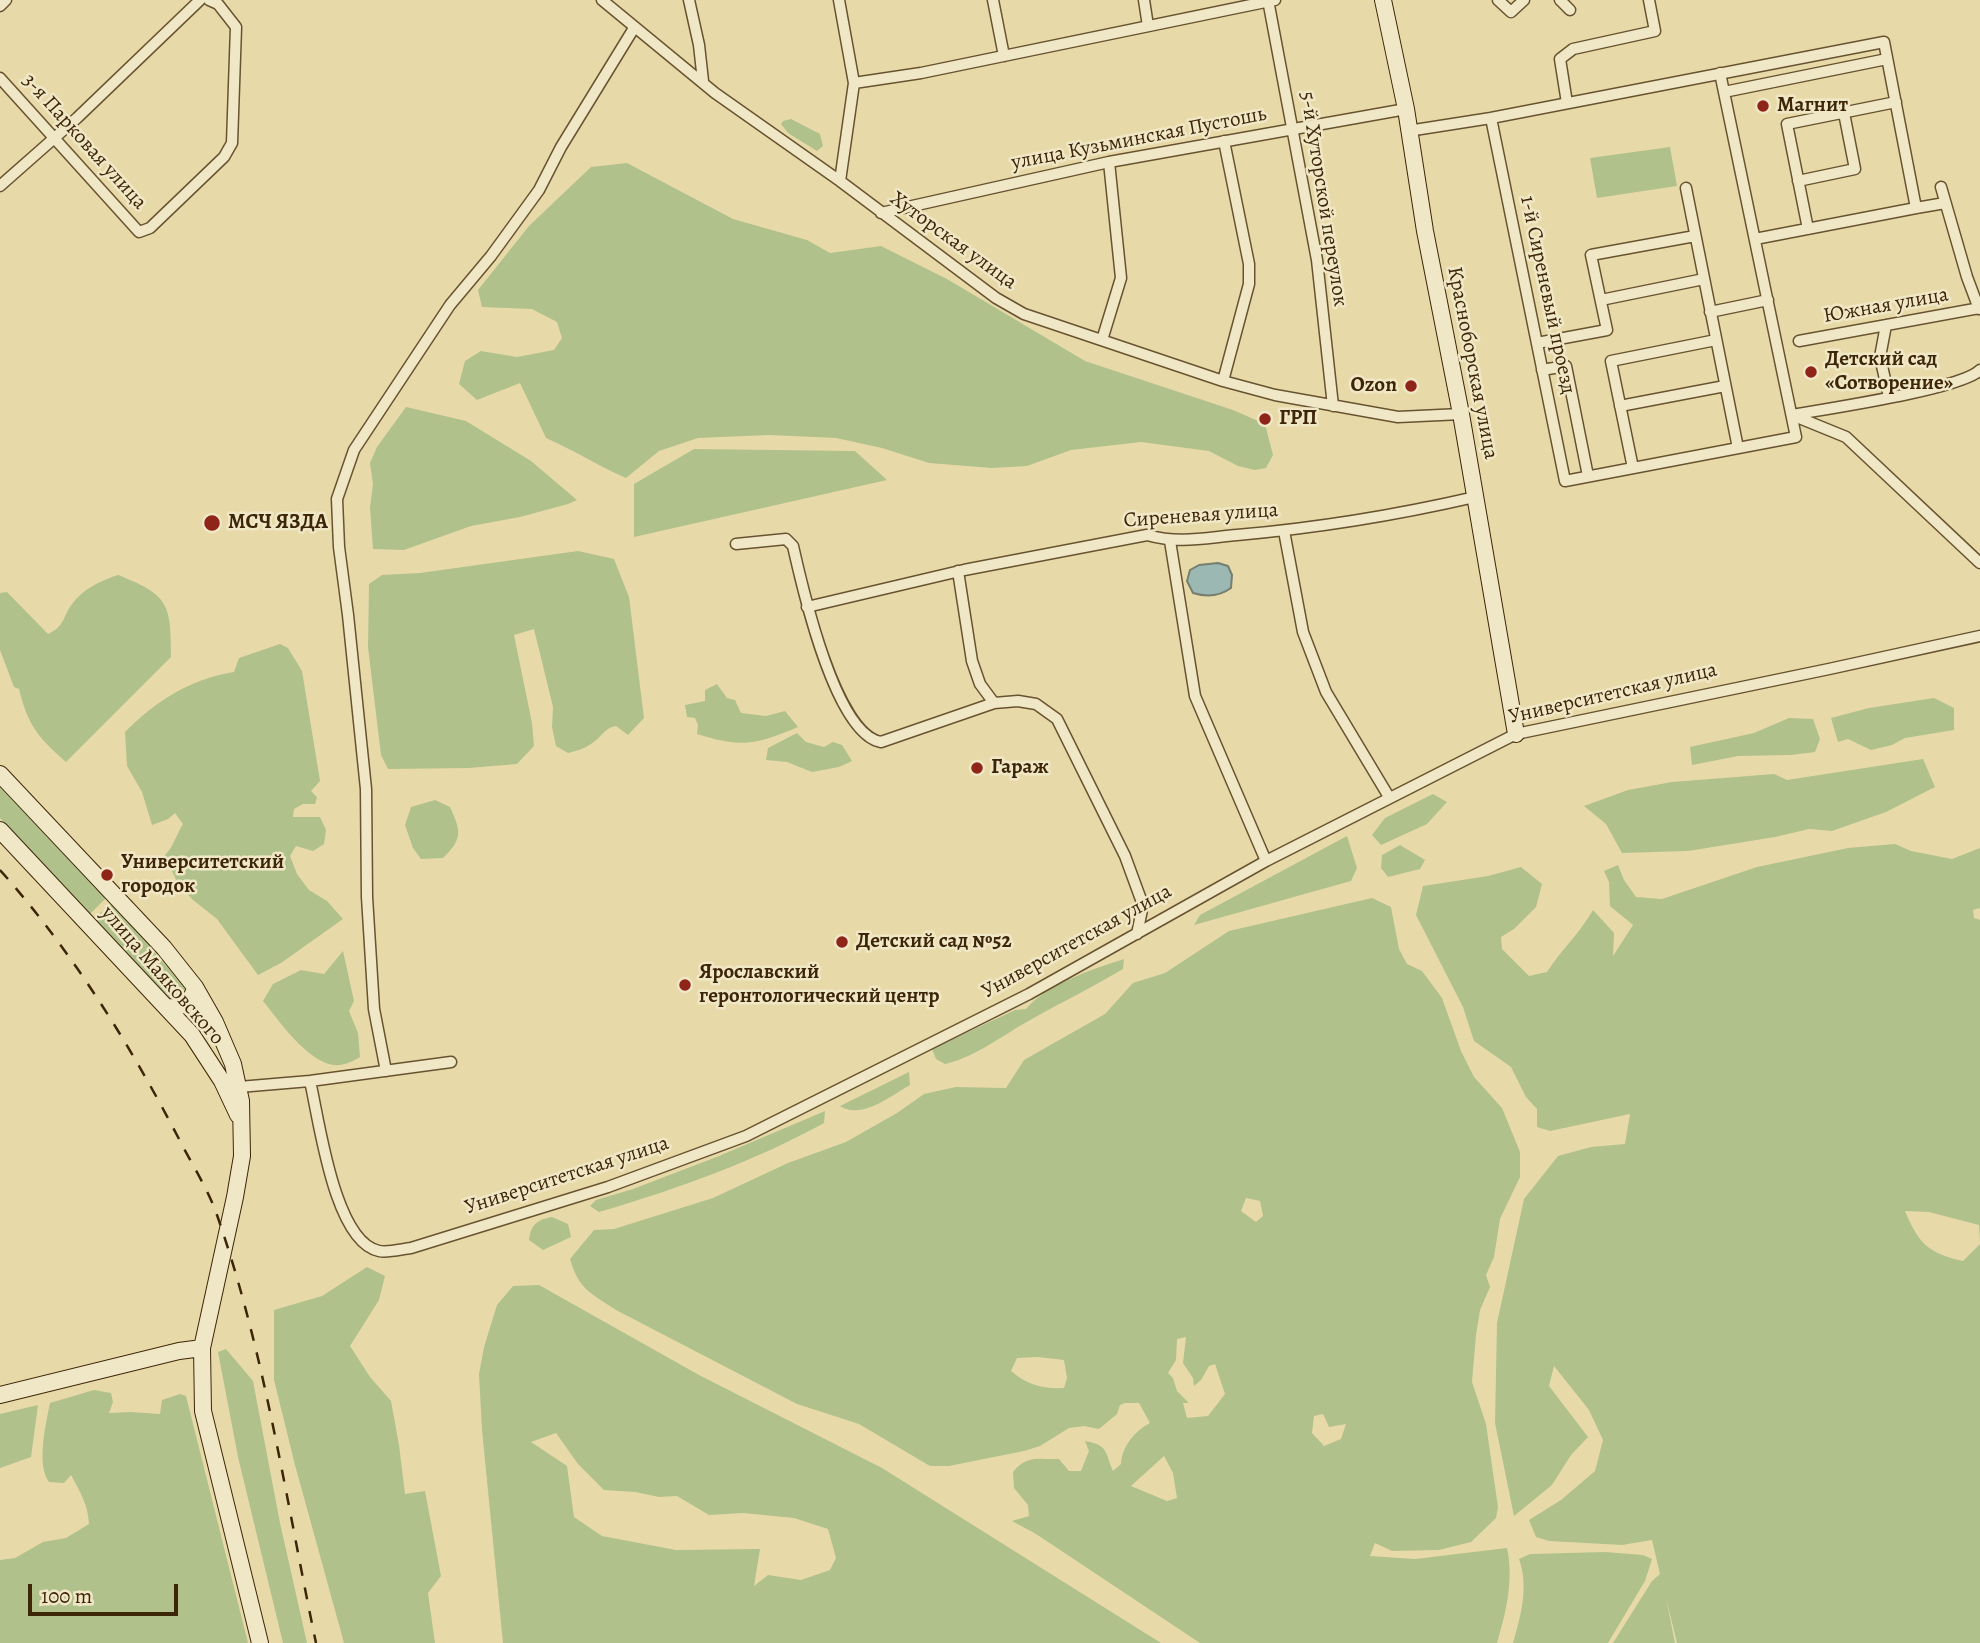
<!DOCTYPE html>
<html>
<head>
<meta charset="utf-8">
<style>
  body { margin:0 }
  #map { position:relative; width:1980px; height:1643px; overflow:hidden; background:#e8daa8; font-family:Alegreya,serif }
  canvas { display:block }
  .scale { position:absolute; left:28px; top:1584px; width:150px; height:32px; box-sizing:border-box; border:4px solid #3d2608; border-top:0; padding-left:9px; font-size:21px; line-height:24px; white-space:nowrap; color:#3d2608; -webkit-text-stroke:5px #f0e7c6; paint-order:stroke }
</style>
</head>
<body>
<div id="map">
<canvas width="1980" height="1643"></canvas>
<div class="scale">100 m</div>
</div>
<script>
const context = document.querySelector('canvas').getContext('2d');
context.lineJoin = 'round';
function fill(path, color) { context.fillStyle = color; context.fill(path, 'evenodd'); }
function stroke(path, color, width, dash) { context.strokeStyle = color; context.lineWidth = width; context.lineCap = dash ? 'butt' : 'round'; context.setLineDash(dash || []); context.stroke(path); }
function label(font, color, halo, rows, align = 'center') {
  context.font = font + ' Alegreya,serif'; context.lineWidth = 5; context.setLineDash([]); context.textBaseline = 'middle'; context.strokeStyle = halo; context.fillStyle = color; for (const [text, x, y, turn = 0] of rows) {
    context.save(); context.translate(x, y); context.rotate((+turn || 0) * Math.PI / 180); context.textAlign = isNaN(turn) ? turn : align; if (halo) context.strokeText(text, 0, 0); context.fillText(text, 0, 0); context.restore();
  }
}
fill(new Path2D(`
  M791,119L820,134L823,146L817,151L788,133L781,124L783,121Z
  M1670,147L1677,186L1597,198L1590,158Z
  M627,163L733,219L807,240L830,253L881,246L947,279L1085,361L1233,410L1265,424L1273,455L1266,468L1255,470L1238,466L1209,451L1141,442L1071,450L1027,466L992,468L929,463L882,448L836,438L769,435L698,438L659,451L626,478C598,466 574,450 546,438L520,383L477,400L459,384L465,361L481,351L517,357L554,350L562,338L557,322L532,309L482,307L478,290L529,226L591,167Z
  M406,407L466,421L531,461L577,500L568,504L520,517L471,526L404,550L373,549L370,508L373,484L370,463L377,447Z
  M694,449L855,451L887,480L634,537V484Z
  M578,551L614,559L629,597L644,718L628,735L616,726C604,728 601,738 591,744C584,749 576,751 568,753L556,746L552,727L553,707L534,629L514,635L532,723L534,746L517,764L469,768L388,769L381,755L368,647L369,584L382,575L420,573Z
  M118,575C169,595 171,604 171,657L66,762C38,737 28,726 19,689L14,687L0,650V593L7,592L48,634C65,626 62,618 72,604C83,589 100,581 118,575Z
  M280,644L288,648L302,671L320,781L311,791L317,797L315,804H303L294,809L293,817H320L326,830L324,844L313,851L296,846L290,856L297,874L309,890L327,901L343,919L281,963L258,975L217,919L193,900L178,884L165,855C174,846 176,835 183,824L175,813L168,819L152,825L142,792L127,766L125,732C156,701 190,679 234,672L239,658Z
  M717,684L727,698L735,700L741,713L766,716L785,711L798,727C756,745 741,748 697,734L698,725L695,718L687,717L685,705L705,701V690Z
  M1934,698L1954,708V730L1905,738L1892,745L1871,750L1848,739L1838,742L1831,718L1869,708Z
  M1789,718L1813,719L1820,739L1815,752L1791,755L1738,756L1692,765L1690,747L1754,733Z
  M797,733L806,742L824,747L833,742L842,745L852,761L839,767L812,772L787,762L766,760L768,748Z
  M1923,759L1935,787L1886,812L1832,831L1809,829L1775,837L1688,851L1622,853L1606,824L1584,806L1628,790L1672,782L1774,774L1787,780Z
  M0,783L106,898L90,914L0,818Z
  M1433,794L1447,802L1427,824L1381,845L1372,835L1385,818Z
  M435,800L450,807C461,831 463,839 443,858L421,859L413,848L405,825L411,807Z
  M1347,836L1357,868L1351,881L1194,925L1200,915Z
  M1895,844L1911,851L1952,859L1980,848V908L1973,910L1974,918L1980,920V1242L1979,1225L1929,1212L1905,1211C1919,1244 1928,1253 1963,1261L1980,1244V1643H1677L1666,1598L1675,1643H1613L1652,1581L1660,1574L1652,1540L1622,1545L1549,1541L1536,1537L1529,1520L1561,1500L1595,1471L1603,1440L1589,1410L1554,1366L1549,1386L1588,1437L1571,1455L1552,1485L1514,1516L1495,1423L1497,1323L1524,1199L1558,1156L1591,1147L1625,1144L1630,1114L1550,1131L1537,1127V1109L1526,1097L1511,1067L1474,1041L1463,1007L1416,915L1423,886L1488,876L1521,867L1542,884L1536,907L1514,929L1501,937L1502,949L1529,976L1547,972C1561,950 1580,933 1593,910L1614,933L1613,956L1633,925L1610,906L1609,882L1604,871L1618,865L1624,880L1636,897L1662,899L1757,867L1848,848Z
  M1400,845L1425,860L1420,869L1388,877L1381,868L1382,855Z
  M1372,898L1391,907L1399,949L1407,964L1422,971L1442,998L1461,1051L1474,1077L1502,1108L1520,1152V1177L1500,1219L1494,1257L1486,1275L1490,1287L1480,1310L1476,1335L1472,1382L1486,1424L1498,1507L1496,1518L1471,1542L1439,1550L1392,1551L1375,1543L1370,1556L1415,1559L1507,1548C1514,1579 1506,1613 1497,1643H1200L1036,1534L1012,1521L1029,1516L1028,1505L1014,1488L1013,1472C1028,1454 1038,1460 1059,1459L1069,1471H1081L1089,1451L1085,1441C1109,1445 1105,1453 1113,1471L1121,1464C1122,1446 1135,1431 1150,1423L1139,1403H1125L1120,1405L1117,1414L1099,1429L1084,1426L1069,1428L1040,1446L1024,1451L949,1466H930L859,1424L797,1404L616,1310C591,1293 579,1290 570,1259L594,1230L614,1229L713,1198L788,1163L846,1142L897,1113L924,1094L956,1087L1006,1088L1024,1060L1105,1014L1133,983L1165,973L1229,931ZM1246,1198L1260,1201L1263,1216L1256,1222L1241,1211ZM1186,1337L1183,1363L1193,1378L1194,1386L1201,1380L1209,1366L1215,1364L1225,1394L1208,1416L1187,1418L1183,1403H1189L1177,1391L1173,1378L1168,1373L1176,1360L1177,1339ZM1038,1357L1064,1360L1067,1378L1064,1388C1043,1389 1027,1385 1011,1371L1017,1358ZM1323,1414L1329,1427L1346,1424L1341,1439L1324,1446L1312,1433L1314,1416ZM1164,1456L1173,1473L1177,1498L1167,1501L1131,1486Z
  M113,903L185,988L182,997L172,1001L94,918Z
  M343,951L354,1001L349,1011L358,1033L360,1057C352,1062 343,1066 333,1065C306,1060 280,1022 263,1001L273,984L301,970L324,974Z
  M1124,959L1123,969C1093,987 1062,1002 1032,1019C1004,1034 976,1057 945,1064L936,1059L932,1049L1015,1010L1026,1009C1047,984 1093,969 1124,959Z
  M909,1072L910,1085C891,1096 861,1120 840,1106Z
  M825,1111L824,1123C753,1162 677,1189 599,1212L590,1206L596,1200L633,1189L719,1156Z
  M552,1217L568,1224L571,1237L543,1250L529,1240C531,1224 537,1220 552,1217Z
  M367,1267L385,1276L379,1300L350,1346L370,1377L391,1401L399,1445L405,1494L425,1491L441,1576L428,1593L435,1643H344L295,1465L274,1380V1310L322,1296Z
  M539,1285L699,1375L882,1468L1161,1643H503L482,1430L479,1374L484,1347L497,1305L513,1286ZM556,1433L578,1464L604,1490L635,1492L659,1497L677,1496L709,1515L743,1513L794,1518L828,1529L836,1558L830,1570L801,1580L768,1575L754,1586L760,1549L676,1550L602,1536L574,1517L567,1466L531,1442Z
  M226,1349L253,1381L280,1523L307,1643H283L238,1457L218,1352Z
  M94,1390L111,1393L113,1402L109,1413L131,1412L160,1414L162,1400L180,1394L186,1396L248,1643H0V1560L15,1558L43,1542L66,1538L89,1524C88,1504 80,1492 71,1475L64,1483L49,1482C36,1465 46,1423 50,1403Z
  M38,1405L31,1457L0,1468V1414Z
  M1605,1552L1643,1555L1652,1559L1645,1581L1608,1643H1513C1521,1615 1529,1587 1519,1559L1530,1554Z`), '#b0c18c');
const water = new Path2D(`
  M1218,563L1228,566L1232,575L1231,588C1220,596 1206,597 1193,593L1187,581L1190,570L1199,565Z`);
fill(water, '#9cb8b3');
stroke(water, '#767e6f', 2);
const street = new Path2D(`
  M602,0L715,93L840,181L996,298L1024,314L1223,381L1275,395L1398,417L1461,414
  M689,0L699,45L703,81
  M839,0L854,83L840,181
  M993,0L1004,56
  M1144,0L1148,26
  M1268,0L1317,260L1333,406
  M1498,0L1511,12L1524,0
  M1560,0L1570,10
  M0,6L6,0
  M0,78L139,232L150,228L224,157L232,143L236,27L218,4L209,0
  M854,83L921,73L1275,0
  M1724,92L1887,59
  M1567,103L1560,59L1573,49L1655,31L1649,0
  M1491,118L1565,481L1796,437L1720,73
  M1408,131L1491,118L1884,42L1916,208L1755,239
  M1798,181L1855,169L1844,113
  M0,186L77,118L200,0
  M1941,187L1967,277L1979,309
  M1686,188L1738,448
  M1916,208L1945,203
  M881,213L1109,162L1406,109
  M1808,229L1787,124L1896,102
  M1601,300L1704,279
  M1710,312L1768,300
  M1886,325L1880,357L1889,397
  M1102,340L1121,278L1109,162
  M1799,341L1980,308
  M1537,343L1607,330L1591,255L1695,236
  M1542,370L1566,366L1588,476
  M1223,381L1249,284V264L1224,141
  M1620,406L1725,386
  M1792,415L1846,437L1980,563
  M1792,415C1825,409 1962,389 1980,370
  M1633,468L1611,361L1716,340
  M1284,531L1303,632L1326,692L1389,797
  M1170,541L1195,696L1266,861
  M736,544L786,539L793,546C802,586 835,734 881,742L994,703L1018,701L1036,704L1057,719L1125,856L1143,905L1137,934
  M958,571L972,661L980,684L994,703
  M807,607L964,570L1147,535C1179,544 1204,538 1237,535C1317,528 1397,515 1475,497
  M386,1071L374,1009L367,897L366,789L348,615L339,547L337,499L354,450L450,305L491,256L539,190L561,147L634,28
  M310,1081C319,1119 334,1242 379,1251C388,1253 402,1249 411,1248L608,1187L746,1136L1029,994L1266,861L1516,734L1829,669L1980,636
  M239,1087L310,1081L451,1062`);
const secondary = new Path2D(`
  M1383,0L1406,109L1425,231L1461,414L1516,734
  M0,774L164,948L195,987L215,1022L233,1064L241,1101L242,1156L235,1197L202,1348L203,1411L260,1643
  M0,830L192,1035L222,1081L238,1115
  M167,1007C182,1009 192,1002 195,987
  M0,1395L179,1351L202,1348`);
stroke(street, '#685330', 13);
stroke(secondary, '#3d2608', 18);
stroke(street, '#f0e7c6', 10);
stroke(secondary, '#f0e7c6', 16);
stroke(new Path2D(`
  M0,870C72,951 129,1043 179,1139C191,1163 208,1189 217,1215C265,1353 286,1500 316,1643`), '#3d2608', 2.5, [12, 12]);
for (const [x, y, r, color] of [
  [1763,106,7,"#8f2418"],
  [1811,372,7,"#8f2418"],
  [1411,386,7,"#8f2418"],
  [1265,419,7,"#8f2418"],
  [212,523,9,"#8f2418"],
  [977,768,7,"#8f2418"],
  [107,875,7,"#8f2418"],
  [842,942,7,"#8f2418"],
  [685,985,7,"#8f2418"]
]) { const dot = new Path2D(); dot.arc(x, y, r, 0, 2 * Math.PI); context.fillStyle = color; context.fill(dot); stroke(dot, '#f0e7c6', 2.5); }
label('bold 21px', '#3d2608', '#f0e7c6', [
  ["Магнит",1777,106],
  ["Детский сад",1825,360],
  ["«Сотворение»",1825,384],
  ["Ozon",1397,386,"right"],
  ["ГРП",1279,419],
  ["МСЧ ЯЗДА",228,523],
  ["Гараж",991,768],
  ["Университетский",121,863],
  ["городок",121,887],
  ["Детский сад №52",856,942],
  ["Ярославский",699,973],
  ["геронтологический центр",699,997]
], 'left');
label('21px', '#3d2608', '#f0e7c6', [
  ["улица Кузьминская Пустошь",1139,139,-11],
  ["3-я Парковая улица",84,142,48],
  ["5-й Хуторской переулок",1323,199,81],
  ["Хуторская улица",953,241,36],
  ["1-й Сиреневый проезд",1547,295,78],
  ["Южная улица",1886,306,-10],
  ["Красноборская улица",1472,363,79],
  ["Сиреневая улица",1201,516,-4],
  ["Университетская улица",1613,694,-13],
  ["Университетская улица",1077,942,-29],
  ["улица Маяковского",162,976,49],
  ["Университетская улица",567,1176,-18]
]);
</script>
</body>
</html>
